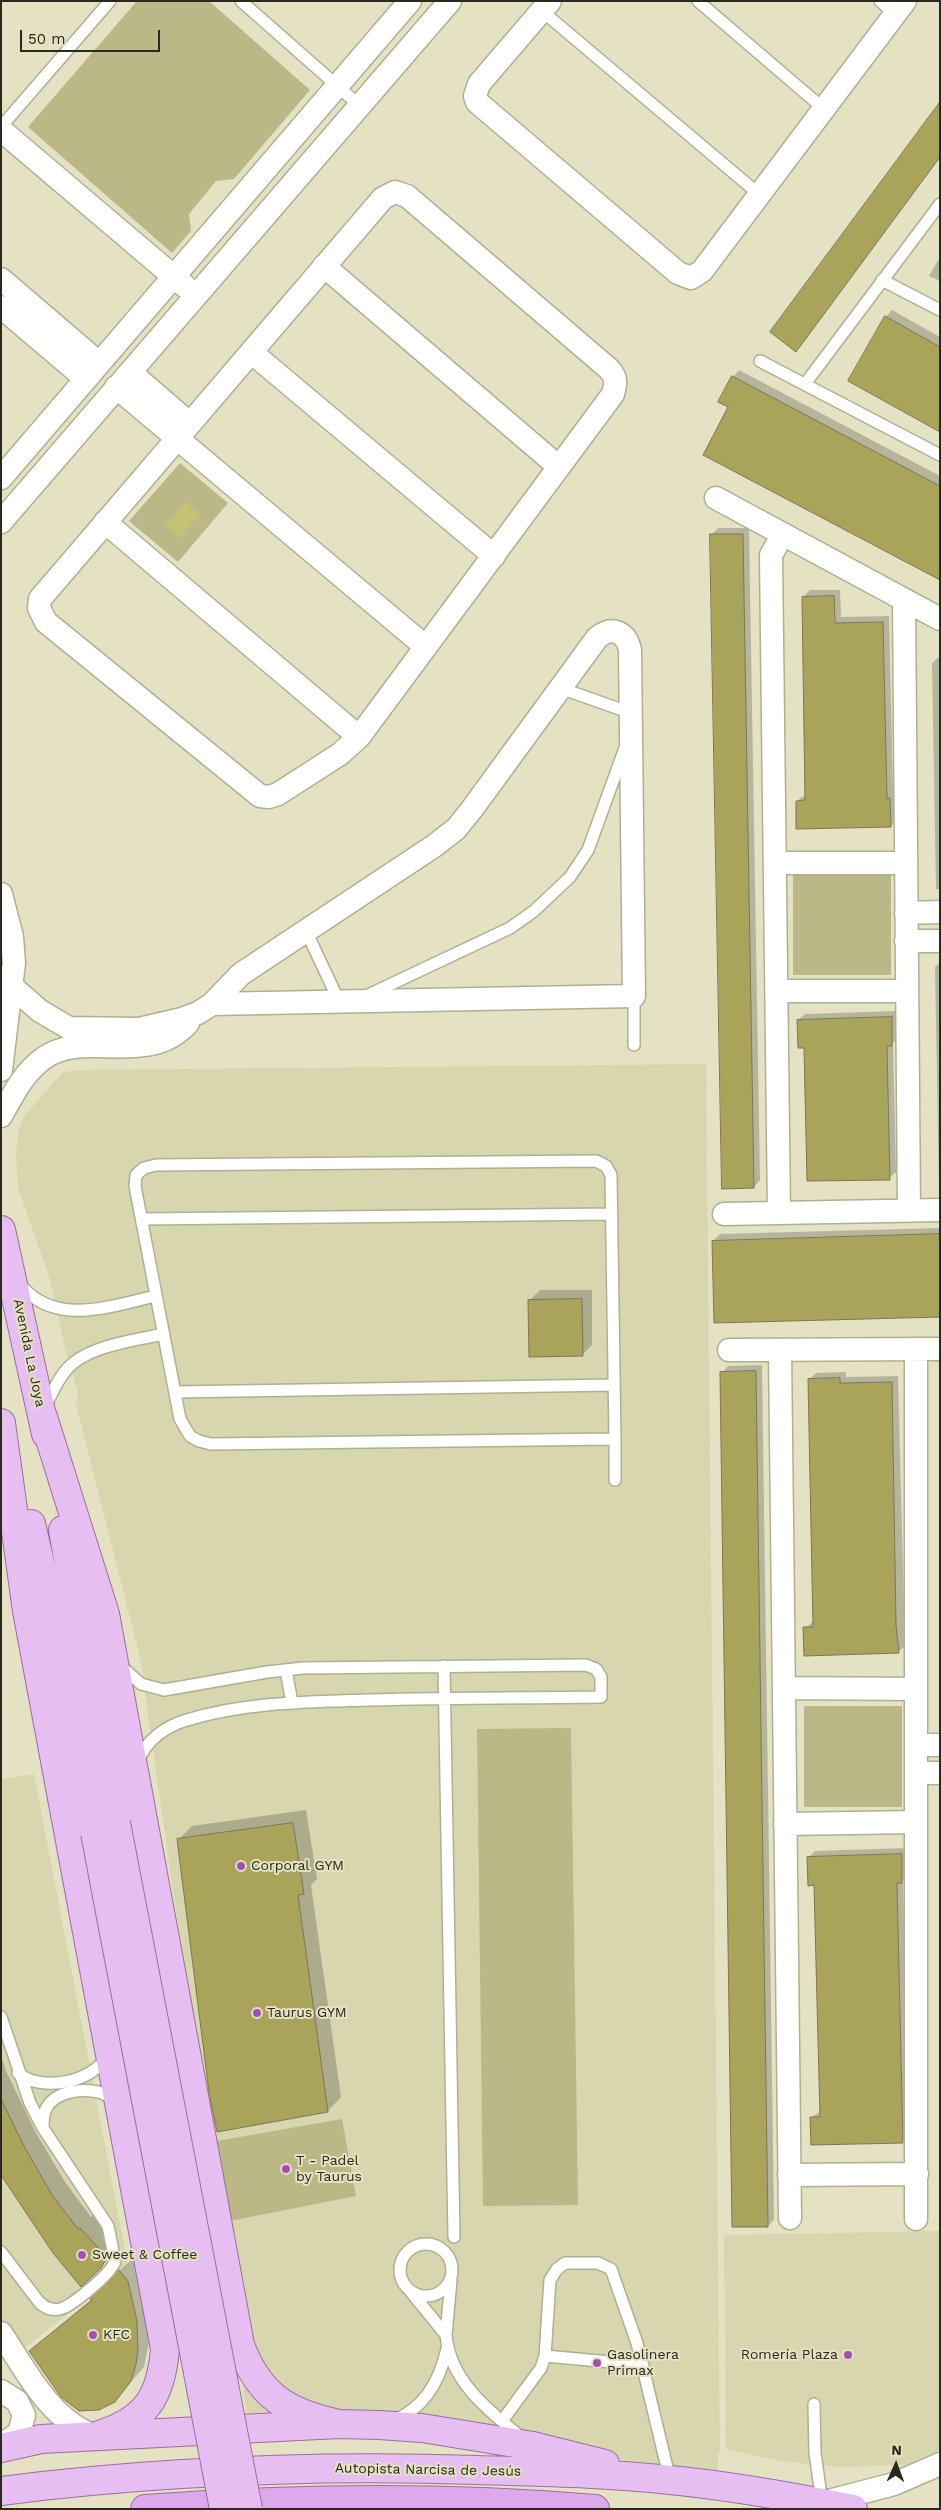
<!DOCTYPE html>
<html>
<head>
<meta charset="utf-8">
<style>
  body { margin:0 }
  #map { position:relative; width:941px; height:2510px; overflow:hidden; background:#e4e2c2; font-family:"Work Sans",sans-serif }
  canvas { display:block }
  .frame { position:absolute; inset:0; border:2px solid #2a291d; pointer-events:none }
  .north { position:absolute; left:871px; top:2440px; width:50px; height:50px; -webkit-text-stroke:4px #e4e2c2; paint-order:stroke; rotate:2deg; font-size:14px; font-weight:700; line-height:20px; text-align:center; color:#2a291d }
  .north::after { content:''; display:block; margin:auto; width:18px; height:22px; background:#2a291d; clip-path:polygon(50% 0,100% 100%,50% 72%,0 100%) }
  .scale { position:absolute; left:20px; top:30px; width:140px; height:22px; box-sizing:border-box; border:2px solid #2a291d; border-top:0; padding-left:6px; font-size:15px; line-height:18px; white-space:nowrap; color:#2a291d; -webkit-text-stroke:4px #e4e2c2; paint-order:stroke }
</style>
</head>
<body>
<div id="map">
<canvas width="941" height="2510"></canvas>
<div class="frame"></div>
<div class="north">N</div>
<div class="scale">50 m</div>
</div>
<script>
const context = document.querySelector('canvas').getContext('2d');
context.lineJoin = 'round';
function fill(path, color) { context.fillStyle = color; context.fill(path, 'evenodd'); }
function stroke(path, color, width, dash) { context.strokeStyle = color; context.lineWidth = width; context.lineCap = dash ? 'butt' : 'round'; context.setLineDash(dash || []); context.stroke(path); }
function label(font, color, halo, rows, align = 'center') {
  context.font = font + ' "Work Sans",sans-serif'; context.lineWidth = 4; context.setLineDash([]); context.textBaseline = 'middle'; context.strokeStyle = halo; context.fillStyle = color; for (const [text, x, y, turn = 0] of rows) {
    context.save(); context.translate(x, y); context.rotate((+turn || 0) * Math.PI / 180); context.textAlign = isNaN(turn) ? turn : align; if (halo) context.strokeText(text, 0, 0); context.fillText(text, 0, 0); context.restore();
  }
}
fill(new Path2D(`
  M706,1064L720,2453H718V2471L247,2415L140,1657L76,1404L78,1393L66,1352L49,1276L18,1188L16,1156L18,1132L24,1116L63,1072L81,1070Z
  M34,1774L128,2266L22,2350L1,2318V1779Z
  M940,2231V2450L905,2465L838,2467L780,2461L726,2449L724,2235Z`), '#d8d6ae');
fill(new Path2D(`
  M137,1H209L310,90L234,179L216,181L189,214L191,231L172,253L28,127Z
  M180,463L228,503L178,562L129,521Z
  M891,874V975H793V875Z
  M804,1706H902V1807H804Z
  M571,1728L578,2205L483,2206L477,1729Z
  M342,2119L356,2196L230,2221L217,2141Z`), '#bbb786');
fill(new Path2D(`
  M185,502L200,514L180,538L165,526Z`), '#c7c176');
fill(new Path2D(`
  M940,257V281L929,276Z
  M892,310L940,337V431L886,317Z
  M739,370L940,476V579L730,407L733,377Z
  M718,528H749L760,1180L754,1187L711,535Z
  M810,590H840L841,617L889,616L893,792H897V819L891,826L797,801L806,794L803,597Z
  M939,657L940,889H936L932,663Z
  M940,962V1192H939L935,967Z
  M898,1011V1038L893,1043L896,1172L889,1178L805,1047L798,1020L805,1014Z
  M940,1228V1316L713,1241L720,1234Z
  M540,1290H592V1345L582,1355L529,1301Z
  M762,1365L774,2219L768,2226L722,1373L728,1366Z
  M846,1372V1377L898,1376L905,1646L898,1652L805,1628L814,1621L810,1379L816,1373Z
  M306,1810L317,1879L311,1885L341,2097L328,2111L218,2130L178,1840L192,1826Z
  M908,1848V1875L903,1880L909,2135L902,2142L812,2117L821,2111L815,1884L808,1858L815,1851Z
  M1,2055L6,2071L36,2133L65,2182L91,2217L93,2216L119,2244L114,2254L81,2285L27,2215L1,2173Z
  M133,2258L141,2267L151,2334L144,2367L114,2401L30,2351L92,2299Z`), '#0003');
const building = new Path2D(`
  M940,102V157L796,352L770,332Z
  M885,316L940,347V432L848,381Z
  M732,376L940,486V580L703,455L728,407L718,402Z
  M710,534H743L754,1188L722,1189Z
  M834,596L835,623L883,622L887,798H890L891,827L796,829V801L805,800L802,597Z
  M892,1017V1046H887L890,1180L807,1181L804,1048H798L797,1020Z
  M940,1234V1317L714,1323L712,1241Z
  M582,1299L583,1356L529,1357L528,1300Z
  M756,1371L768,2227H732L720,1372Z
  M840,1378V1383L892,1382L896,1625L899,1653L804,1656L803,1627H813L808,1379Z
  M293,1823L304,1894L298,1895L328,2112L217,2132L209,2092L177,1839Z
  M902,1854V1883H897L903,2143L811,2145L810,2117H820L814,1885L808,1886L807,1857Z
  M1,2099L24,2146L52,2195L78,2229L80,2228L107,2257L101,2268L81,2287L53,2253L1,2175Z
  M119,2270L128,2281L137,2321L138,2349L136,2365L131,2381L115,2402L99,2410L79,2411L61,2397L29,2351L92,2300L90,2299Z`);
fill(building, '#aaa45b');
stroke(building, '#78775a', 1);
const service = new Path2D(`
  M241,1L359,105
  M698,1L824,109
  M880,1L895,14
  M542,11L760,195
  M1,127L110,1
  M882,280L940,310
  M760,361L940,455
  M805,384L940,204
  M560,688L631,713
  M306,931L339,1001
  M366,996L510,928L534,911L570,877L588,850L625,748
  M634,996V1045
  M596,1161L606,1166L611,1175L615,1439L211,1444L199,1441L190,1436L180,1419L135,1186L136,1175L144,1168L156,1165Z
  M142,1219L612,1214
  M19,1283C54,1328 110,1306 156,1296
  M175,1392L614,1385
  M44,1409C51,1395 57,1380 67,1369C87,1346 135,1340 164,1334
  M615,1439V1480
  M121,1666L141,1684L164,1690L267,1672L303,1668L586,1665L596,1669L601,1677V1697C524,1698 447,1698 370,1700C309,1702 246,1702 187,1720C166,1726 144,1741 138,1763
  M444,1666L454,2237
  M286,1670L292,1703
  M1,2017L30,2103L43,2128L108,2226L115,2261C112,2273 72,2306 60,2309C51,2311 45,2308 39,2302L1,2252
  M18,2073C41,2093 93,2082 107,2056
  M43,2128C43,2122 43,2114 46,2109C55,2088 100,2084 114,2101
  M400 2270a26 26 0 1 1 52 0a26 26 0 1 1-52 0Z
  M411,2292L446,2335L451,2280
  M446,2335C450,2381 488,2410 521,2437
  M545,2356L643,2365
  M814,2404L815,2453L822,2503
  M394,2420C426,2408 440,2379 447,2349
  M502,2421L541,2368L545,2356L550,2280L557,2269L565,2263H598L611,2269L637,2343L670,2480`);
const minor = new Path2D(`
  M550,1L479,84L475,96L477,102L678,273L691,278L702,271L905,1
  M1,130L186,287
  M395,192L407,196L609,369C617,378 616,383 613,394L359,737L340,754L278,794L269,797L260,796L46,622L39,608L40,599L383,198Z
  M324,266L559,467
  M1,279L99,363
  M1,307L86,379
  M251,352L494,556
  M130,372L189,423
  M116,387L426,647
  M1,478L410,1
  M716,498L940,619
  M1,522L450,1
  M105,522L359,737
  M904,600L909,1211
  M775,863H905
  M1,894L12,937L14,963L1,1070
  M906,913L940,912
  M906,941H940
  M1,977L40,1011L69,1028L139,1029L182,1019L198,1013L212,1004L241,974L434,846L456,829L472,809L597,638C612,625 626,632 630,650L634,996L212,1004
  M776,991H907
  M1,1116C13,1095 23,1073 44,1058C84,1029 147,1068 188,1023
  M779,1213L771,555L783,534
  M724,1214L940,1210
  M729,1350L940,1349
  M780,1350L790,2218
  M784,1688L916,1689
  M916,1745H940
  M916,1773H940
  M785,1824L916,1822
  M789,2175L917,2174
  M916,2219V1349
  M1,2333C25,2369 50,2420 93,2435
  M1,2391L17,2401L24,2415L19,2433L1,2445
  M825,2502L894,2484L940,2464`);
const primary = new Path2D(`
  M1,1230L46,1434
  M43,1417L105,1614L240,2345C259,2396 287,2413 339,2424
  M1,1423L27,1611L165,2349C161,2397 146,2420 99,2435
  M31,1524L50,1605L95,1833
  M63,1530L116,1823
  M1,2448L41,2439L339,2424L379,2425L422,2428L533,2446L605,2464
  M1,2491C159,2471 318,2465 477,2470C541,2472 606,2473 670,2480C732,2486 793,2497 853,2509`);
const trunk = new Path2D(`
  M145,2509C294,2498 445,2496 595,2509`);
stroke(service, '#b1af91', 14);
stroke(minor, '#b1af91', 25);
stroke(primary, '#996da0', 30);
stroke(trunk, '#996da0', 30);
stroke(service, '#fff', 11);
stroke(minor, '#fff', 22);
stroke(primary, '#e6bef1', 28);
stroke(trunk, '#dea8ec', 28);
const primaryBridge = new Path2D(`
  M116,1823L248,2509
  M95,1833L224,2509`);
stroke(primaryBridge, '#996da0', 30, []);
stroke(primaryBridge, '#e6bef1', 28);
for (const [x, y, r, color] of [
  [241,1866,5,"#a54ebb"],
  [257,2013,5,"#a54ebb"],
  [286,2169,5,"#a54ebb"],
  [82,2255,5,"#a54ebb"],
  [93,2335,5,"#a54ebb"],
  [848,2355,5,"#a54ebb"],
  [597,2363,5,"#a54ebb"]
]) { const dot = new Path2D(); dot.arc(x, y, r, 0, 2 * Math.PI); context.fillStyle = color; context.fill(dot); stroke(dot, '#e4e2c2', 2); }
label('14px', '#2a291d', '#e4e2c2', [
  ["Avenida La Joya",29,1353,78],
  ["Autopista Narcisa de Jesús",428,2470,1]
]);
label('14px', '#2a291d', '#e4e2c2', [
  ["Corporal GYM",251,1866],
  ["Taurus GYM",267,2013],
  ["T - Padel",296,2161],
  ["by Taurus",296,2177],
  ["Sweet & Coffee",92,2255],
  ["KFC",103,2335],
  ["Gasolinera",607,2355],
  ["Primax",607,2371],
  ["Romería Plaza",838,2355,"right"]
], 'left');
</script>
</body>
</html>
